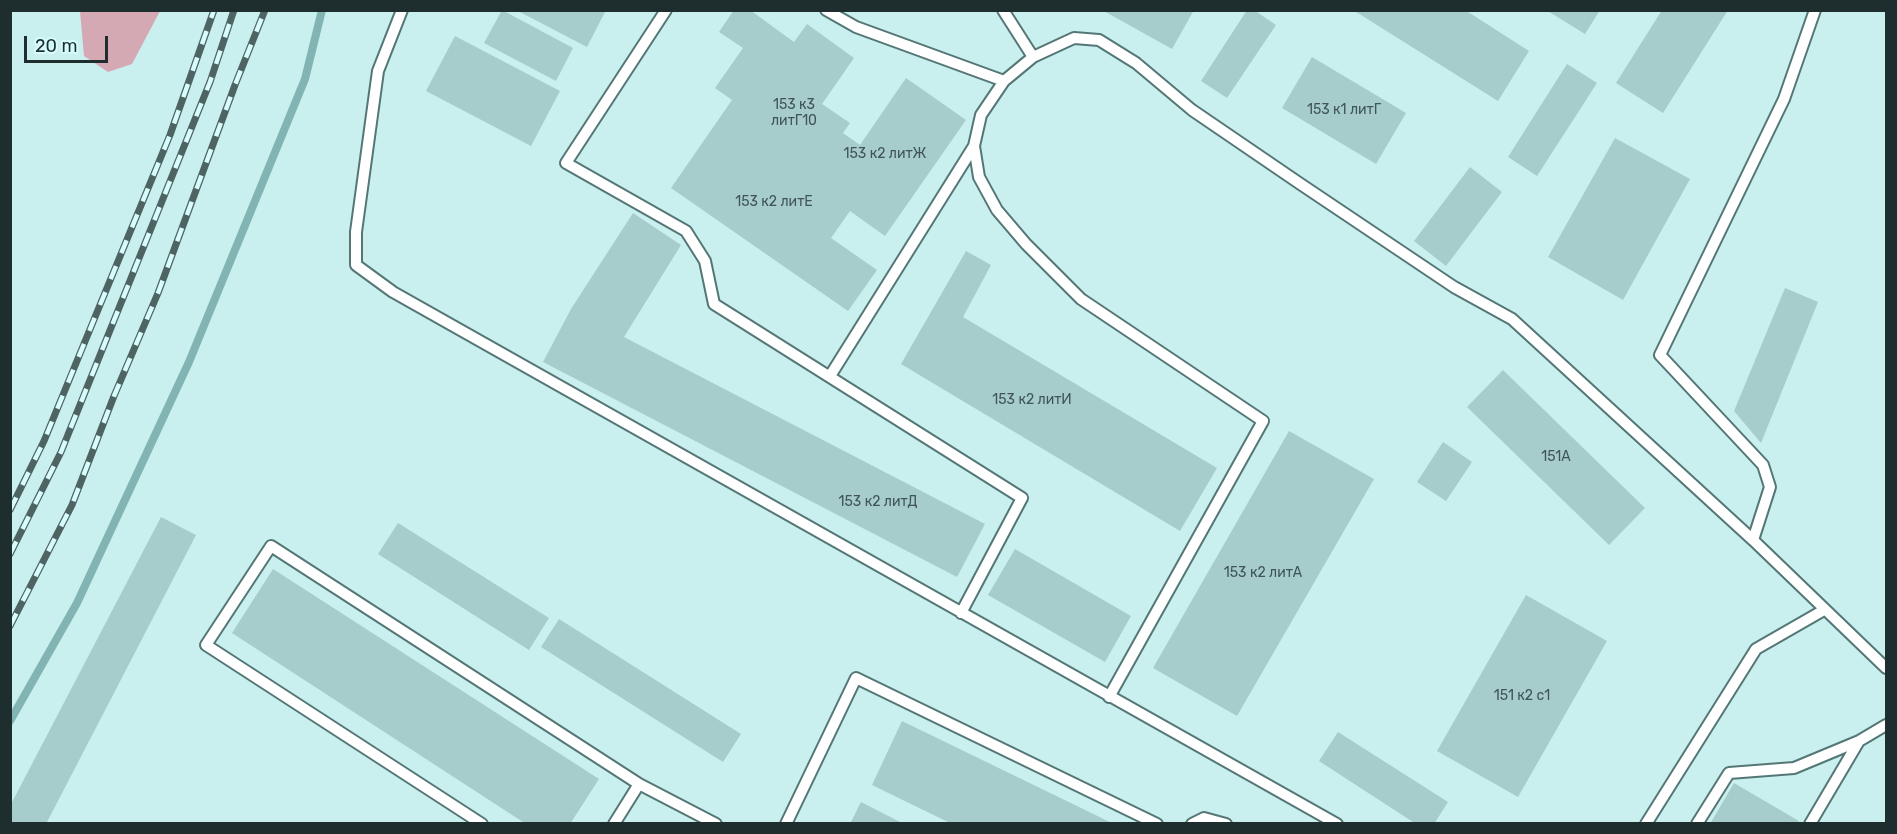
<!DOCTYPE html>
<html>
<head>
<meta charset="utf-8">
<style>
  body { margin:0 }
  #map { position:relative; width:1897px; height:834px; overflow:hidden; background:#c9efee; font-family:Rubik,sans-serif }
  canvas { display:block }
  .frame { position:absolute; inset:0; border:12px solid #1e2d2d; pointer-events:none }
  .scale { position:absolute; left:24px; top:36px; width:84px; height:27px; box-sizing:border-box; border:3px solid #1e2d2d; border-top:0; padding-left:8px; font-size:18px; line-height:21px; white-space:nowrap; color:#1e2d2d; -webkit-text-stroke:4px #d6fcfc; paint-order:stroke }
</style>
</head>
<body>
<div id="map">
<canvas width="1897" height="834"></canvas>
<div class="frame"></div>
<div class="scale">20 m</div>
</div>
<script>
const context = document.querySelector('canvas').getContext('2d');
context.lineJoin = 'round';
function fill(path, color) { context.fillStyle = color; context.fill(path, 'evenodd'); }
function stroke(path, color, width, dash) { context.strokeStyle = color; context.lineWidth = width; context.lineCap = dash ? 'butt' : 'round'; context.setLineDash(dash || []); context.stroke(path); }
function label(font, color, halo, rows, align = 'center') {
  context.font = font + ' Rubik,sans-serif'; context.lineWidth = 4.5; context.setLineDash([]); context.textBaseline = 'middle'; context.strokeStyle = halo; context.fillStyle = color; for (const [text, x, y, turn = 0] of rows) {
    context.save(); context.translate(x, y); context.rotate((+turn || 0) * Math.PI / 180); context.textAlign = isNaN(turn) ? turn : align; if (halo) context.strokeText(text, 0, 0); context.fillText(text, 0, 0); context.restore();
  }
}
fill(new Path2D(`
  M80,11V10L160,11L132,64L108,72L84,56Z`), '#d4a9b4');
stroke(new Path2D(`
  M10,721L77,603L189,362L305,79L322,10`), '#83b4b4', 8);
fill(new Path2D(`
  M502,10L573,48L556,81L484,43Z
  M516,10H606L587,47Z
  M734,10H750L794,42L807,24L854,58L822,104L850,123L843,133L860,145L906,78L966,120L885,236L850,211L831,238L877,270L848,311L671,188L732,100L715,88L743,48L719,32Z
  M1102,10H1194L1172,49Z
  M1247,10H1254L1276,25L1227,98L1201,81Z
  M1353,10H1465L1529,51L1498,101Z
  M1546,10H1600L1585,34Z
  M1662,10H1728L1663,113L1616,83Z
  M455,36L560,91L531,146L426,91Z
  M1312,57L1406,113L1376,164L1282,108Z
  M1567,64L1597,83L1537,176L1508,157Z
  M1615,138L1690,179L1623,300L1548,257Z
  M1470,167L1502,192L1446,266L1414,241Z
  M633,213L681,245L624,337L985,524L957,577L543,362L571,309Z
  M966,251L991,265L963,317L1217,468L1180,531L901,364Z
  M1785,288L1818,302L1761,443L1734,411Z
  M1503,370L1645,508L1609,545L1467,407Z
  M1289,431L1374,479L1237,716L1153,668Z
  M1443,442L1472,462L1446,501L1417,482Z
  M161,517L196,535L46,824H10V806Z
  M398,523L549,618L529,650L378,554Z
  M1015,549L1131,616L1105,662L988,595Z
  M273,569L599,779L570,824H526L232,633Z
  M1526,595L1607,641L1518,797L1437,751Z
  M559,619L741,734L723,762L541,647Z
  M902,721L1114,824H952L872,785Z
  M1338,732L1448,802L1434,824H1416L1319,761Z
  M1734,783L1799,821L1797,824H1710Z
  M861,802L904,824H850Z`), '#a7cccc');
const service = new Path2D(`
  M402,10L378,71L356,232V265L393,292L1337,824
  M666,10L566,163L686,231L705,261L714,304L1022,498L961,613
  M826,10L856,27L1004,81
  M1003,10L1033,57
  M830,376L974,146
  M1753,540L1770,487L1763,465L1660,355L1784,99L1815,10
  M1109,697L1263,421L1081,299L1026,244L997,210L979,177L974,146L981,115L1004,81L1033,57L1074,38L1099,40L1136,63L1192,110L1299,183L1454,287L1512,319L1753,540L1886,668
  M639,784L716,824
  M482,824L206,645L271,546L639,784L614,824
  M786,824L856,678L1157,824
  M1192,824L1204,818L1226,824
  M1646,824L1756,649L1824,610
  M1697,824L1729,773L1794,768L1859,741
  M1810,824L1859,741L1886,725`);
stroke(service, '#547776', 14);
stroke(service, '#fff', 10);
const rail = new Path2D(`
  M10,510L44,441L170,135L214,10
  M10,554L61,452L210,82L234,10
  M10,626L72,505L114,396L158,293L235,85L265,10`);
stroke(rail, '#4e6463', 7);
stroke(rail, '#d6fcfc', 4.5, [14]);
label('14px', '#405555', null, [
  ["153 к3",794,105],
  ["литГ10",794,121],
  ["153 к1 литГ",1344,110],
  ["153 к2 литЖ",885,154],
  ["153 к2 литЕ",774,202],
  ["153 к2 литИ",1032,400],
  ["151А",1556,457],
  ["153 к2 литД",878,502],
  ["153 к2 литА",1263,573],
  ["151 к2 с1",1522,696]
]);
</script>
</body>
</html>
